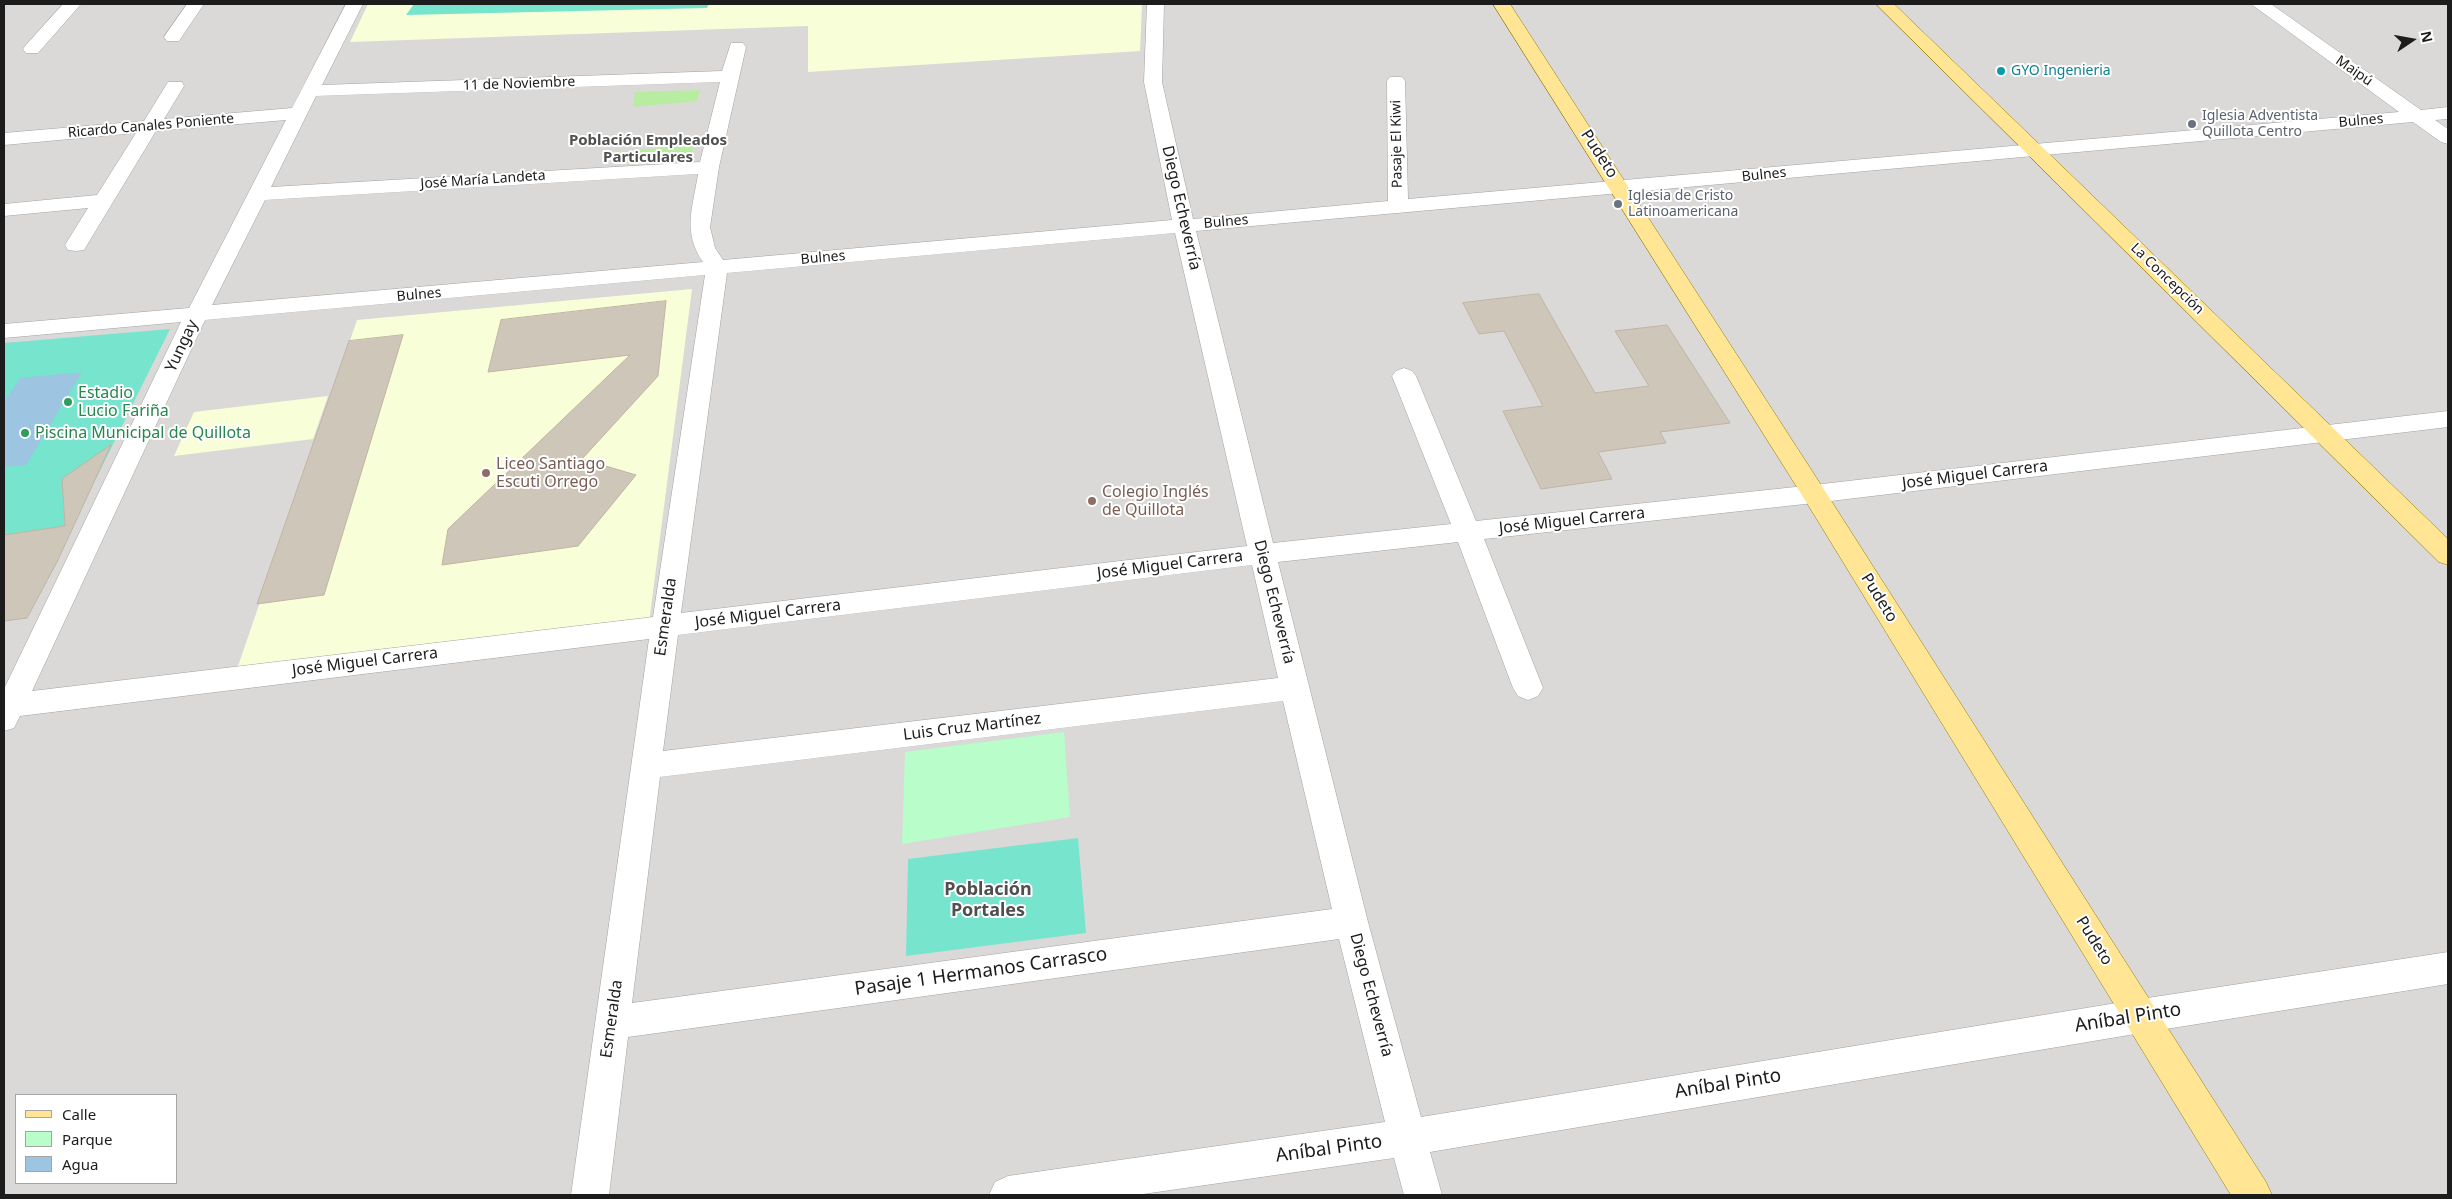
<!DOCTYPE html>
<html>
<head>
<meta charset="utf-8">
<style>
  body { margin:0 }
  #map { position:relative; width:2452px; height:1199px; overflow:hidden; background:#eeece0; font-family:"Noto Sans",sans-serif }
  canvas { display:block }
  .frame { position:absolute; inset:0; border:5px solid #1c1c1c; pointer-events:none }
  .legend { position:absolute; left:15px; top:1094px; width:162px; height:90px; box-sizing:border-box; background:#fff; border:1px solid #a4a4a4; margin:0; padding:6px 9px; list-style:none; font-size:15px; color:#1c1c1c }
  .legend li { display:flex; align-items:center; gap:10px; height:25px }
  .legend b { width:25px; border:1px solid #a4a4a4 }
  .north { position:absolute; left:2387px; top:15px; width:50px; height:50px; -webkit-text-stroke:4px #fff; paint-order:stroke; rotate:78deg; font-size:14px; font-weight:700; line-height:20px; text-align:center; color:#1c1c1c }
  .north::after { content:''; display:block; margin:auto; width:18px; height:22px; background:#1c1c1c; clip-path:polygon(50% 0,100% 100%,50% 72%,0 100%) }
</style>
</head>
<body>
<div id="map">
<canvas width="2452" height="1199"></canvas>
<div class="frame"></div>
<ul class="legend">
<li><b style="height:6px;background:#ffe594"></b>Calle</li>
<li><b style="height:14px;background:#b8fdca"></b>Parque</li>
<li><b style="height:14px;background:#9dc4e0"></b>Agua</li>
</ul>
<div class="north">N</div>
</div>
<script>
const context = document.querySelector('canvas').getContext('2d');
context.lineJoin = 'round';
function fill(path, color) { context.fillStyle = color; context.fill(path, 'evenodd'); }
function stroke(path, color, width, dash) { context.strokeStyle = color; context.lineWidth = width; context.lineCap = dash ? 'butt' : 'round'; context.setLineDash(dash || []); context.stroke(path); }
function label(font, color, halo, rows, align = 'center') {
  context.font = font + ' "Noto Sans",sans-serif'; context.lineWidth = 4; context.setLineDash([]); context.textBaseline = 'middle'; context.strokeStyle = halo; context.fillStyle = color; for (const [text, x, y, turn = 0] of rows) {
    context.save(); context.translate(x, y); context.rotate((+turn || 0) * Math.PI / 180); context.textAlign = isNaN(turn) ? turn : align; if (halo) context.strokeText(text, 0, 0); context.fillText(text, 0, 0); context.restore();
  }
}
fill(new Path2D(`
  M4,4H2448V1195H4ZM16,1095H176V1183H16Z`), '#dad9d8');
fill(new Path2D(`
  M368,4H1142L1140,51L808,72V26L350,42Z
  M692,289L649,623L237,669L357,320Z
  M328,396L313,439L174,456L194,412Z`), '#f8ffd8');
fill(new Path2D(`
  M700,90L697,101L633,107L635,92Z
  M693,145L692,158L615,164L617,152Z`), '#b8eda1');
fill(new Path2D(`
  M1064,732L1070,817L902,844L905,752Z`), '#b8fdca');
fill(new Path2D(`
  M414,4H709L707,8L406,15Z
  M170,329L73,525L4,535V343Z
  M1078,838L1086,933L906,956L908,859Z`), '#77e4ce');
fill(new Path2D(`
  M82,372L26,465L4,467V402L20,378Z`), '#9dc4e0');
const building = new Path2D(`
  M1539,294L1595,393L1649,386L1615,331L1667,325L1730,423L1660,432L1666,443L1598,452L1612,479L1541,489L1503,411L1543,406L1504,331L1479,334L1463,303Z
  M666,301L658,376L582,459L636,475L578,546L442,565L448,529L630,355L488,372L501,320Z
  M403,335L324,595L257,604L349,341Z
  M111,445L57,562L27,618L4,621V535L65,526L62,479Z`);
fill(building, '#cec6b9');
stroke(building, '#c1b5a2', 1);
const minor = new Path2D(`
  M63,4H81L38,53H26L23,49L26,45Z
  M187,4H204L179,41H167L164,37Z
  M346,4H363L322,85L722,71L731,43H743L746,47L719,167L710,227L715,248L723,260L1172,220L1144,82L1147,4H1164L1162,82L1193,219L1388,201L1387,81L1390,77H1402L1405,81L1408,199L2399,112L2251,4H2271L2421,110L2448,107V119L2435,120L2448,129V144L2441,142L2413,122L1196,231L1273,543L1451,524L1392,376L1396,371L1404,368L1412,371L1416,376L1476,521L1814,485L2448,411V427L1814,503L1484,539L1543,688L1538,696L1528,700L1518,696L1513,688L1458,542L1278,562L1368,922L1421,1117L2141,999L2448,952V984L2141,1033L1430,1152L1442,1195H1404L1394,1158L1136,1195H989L995,1182L1008,1176L1385,1122L1339,939L628,1037L609,1195H571L649,639L20,716L14,728L4,731V689L181,322L4,338V324L189,308L286,120L156,131L87,245L84,250L76,251L68,250L65,245L88,208L4,216V204L97,195L136,133L4,145V133L144,121L168,82H182L184,86L164,119L292,108ZM720,82L700,162L271,187L316,96ZM698,174C693,207 682,232 703,262L212,305L265,200ZM1175,233L1247,546L681,613L727,273ZM705,275L653,617L32,691L205,320ZM1252,565L1278,678L663,751L678,635ZM1283,701L1332,909L632,1003L660,777Z`);
const major = new Path2D(`
  M1493,4H1510L1823,488L2266,1182L2272,1195H2231L1805,500Z
  M1876,4H1894L2448,539V565L2439,562Z`);
stroke(minor, '#a3a3a3', 1);
stroke(major, '#937e00', 1);
fill(minor, '#fff');
fill(major, '#ffe594');
for (const [x, y, r, color] of [
  [2001,71,5,"#0f9aa8"],
  [2192,124,5,"#6b7280"],
  [1618,204,5,"#6b7280"],
  [68,402,5,"#2e9e5b"],
  [25,433,5,"#2e9e5b"],
  [486,473,5,"#8d6e63"],
  [1092,501,5,"#8d6e63"]
]) { const dot = new Path2D(); dot.arc(x, y, r, 0, 2 * Math.PI); context.fillStyle = color; context.fill(dot); stroke(dot, '#fff', 2); }
label('14px', '#0d838f', '#fff', [
  ["GYO Ingenieria",2011,71]
], 'left');
label('14px', '#1c1c1c', '#fff', [
  ["Maipú",2354,71,35],
  ["11 de Noviembre",519,84,-2],
  ["Bulnes",2361,121,-5],
  ["Ricardo Canales Poniente",151,126,-5],
  ["Pasaje El Kiwi",1397,144,-91],
  ["Bulnes",1764,175,-6],
  ["José María Landeta",483,180,-4],
  ["Bulnes",1226,222,-5],
  ["Bulnes",823,258,-5],
  ["La Concepción",2167,279,44],
  ["Bulnes",419,295,-5]
]);
label('14px', '#5b616d', '#fff', [
  ["Iglesia Adventista",2202,116],
  ["Quillota Centro",2202,132],
  ["Iglesia de Cristo",1628,196],
  ["Latinoamericana",1628,212]
], 'left');
label('bold 15px', '#4f4f4f', '#fff', [
  ["Población Empleados",648,141],
  ["Particulares",648,158]
]);
label('16px', '#1c1c1c', '#fff', [
  ["Pudeto",1599,154,57],
  ["Diego Echeverría",1181,208,77],
  ["Yungay",182,346,-65],
  ["José Miguel Carrera",1975,475,-7],
  ["José Miguel Carrera",1572,521,-6],
  ["José Miguel Carrera",1170,565,-7],
  ["Pudeto",1879,598,58],
  ["Diego Echeverría",1274,602,76],
  ["José Miguel Carrera",768,614,-7],
  ["Esmeralda",666,617,-82],
  ["José Miguel Carrera",365,662,-7],
  ["Luis Cruz Martínez",972,727,-7],
  ["Pudeto",2094,941,58],
  ["Diego Echeverría",1371,995,75],
  ["Esmeralda",612,1019,-82]
]);
label('16px', '#27864d', '#fff', [
  ["Estadio",78,393],
  ["Lucio Fariña",78,411],
  ["Piscina Municipal de Quillota",35,433]
], 'left');
label('16px', '#785e54', '#fff', [
  ["Liceo Santiago",496,464],
  ["Escuti Orrego",496,482],
  ["Colegio Inglés",1102,492],
  ["de Quillota",1102,510]
], 'left');
label('bold 18px', '#4f4f4f', '#fff', [
  ["Población",988,890],
  ["Portales",988,911]
]);
label('19px', '#1c1c1c', '#fff', [
  ["Pasaje 1 Hermanos Carrasco",981,972,-8],
  ["Aníbal Pinto",2128,1018,-9],
  ["Aníbal Pinto",1728,1084,-9],
  ["Aníbal Pinto",1329,1149,-8]
]);
</script>
</body>
</html>
